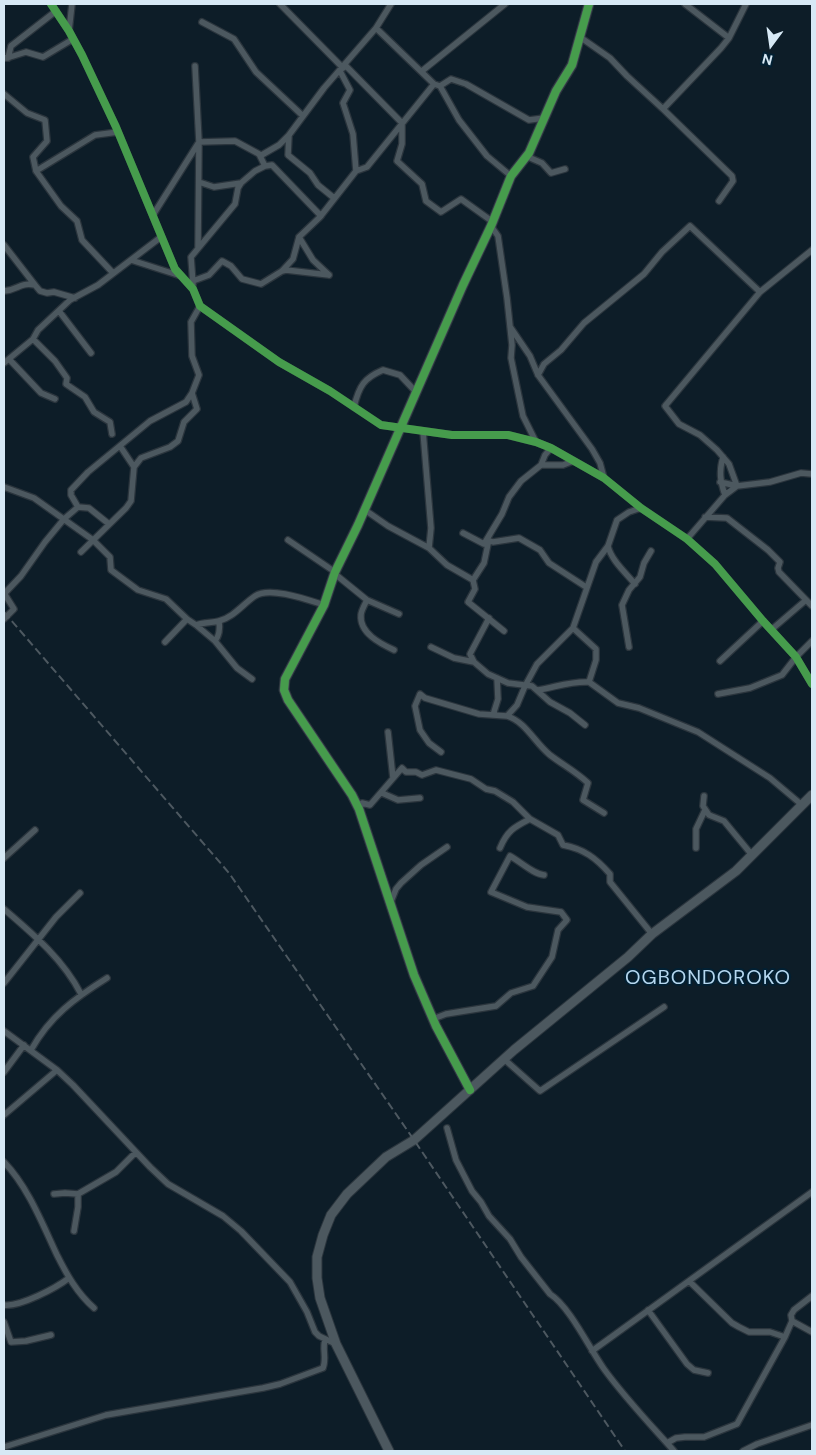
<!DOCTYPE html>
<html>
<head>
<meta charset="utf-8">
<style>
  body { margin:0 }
  #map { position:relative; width:816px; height:1455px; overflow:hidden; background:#0d1d28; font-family:"DM Sans",sans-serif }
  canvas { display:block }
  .frame { position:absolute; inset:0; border:5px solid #d7e9f5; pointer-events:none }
  .north { position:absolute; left:746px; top:20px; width:50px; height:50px; -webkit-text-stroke:4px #022033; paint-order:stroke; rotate:194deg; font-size:14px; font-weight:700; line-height:20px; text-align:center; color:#d7e9f5 }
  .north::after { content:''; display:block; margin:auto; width:18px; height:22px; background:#d7e9f5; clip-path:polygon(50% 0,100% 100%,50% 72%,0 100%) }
</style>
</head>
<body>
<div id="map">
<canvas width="816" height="1455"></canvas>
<div class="frame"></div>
<div class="north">N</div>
</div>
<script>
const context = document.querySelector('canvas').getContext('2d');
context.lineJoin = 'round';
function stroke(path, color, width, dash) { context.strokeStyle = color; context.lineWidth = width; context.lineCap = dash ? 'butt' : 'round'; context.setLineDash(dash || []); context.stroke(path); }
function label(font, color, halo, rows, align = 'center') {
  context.font = font + ' "DM Sans",sans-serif'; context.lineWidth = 4; context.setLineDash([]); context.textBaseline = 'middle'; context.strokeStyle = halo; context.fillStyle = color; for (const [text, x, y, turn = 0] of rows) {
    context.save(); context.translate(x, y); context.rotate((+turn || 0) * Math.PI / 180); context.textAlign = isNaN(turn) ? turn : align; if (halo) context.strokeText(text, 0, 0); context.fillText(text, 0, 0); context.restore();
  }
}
const street = new Path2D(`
  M51,4L69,31L82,55L116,127L175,269L193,289L200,306L279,362L330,391L381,425L452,435H508L536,442L551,448L604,478L641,508L687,539L715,564L763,621L796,657L812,684
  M280,4L343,68
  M685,4L729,38
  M202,22L234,39L256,72L303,116
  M376,28L434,84L440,86L459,120L487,156L511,176
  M69,31L72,4
  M580,37L610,58L627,76L663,109L721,48L729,38L746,4
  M4,58L10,57L26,52L43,57L73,39
  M8,58L11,46L56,11
  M345,65L402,123V144L397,161L422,184L426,201L441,212L461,199L493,222
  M195,66L199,142L198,247
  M422,71L505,4
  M440,86L451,79L466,84L529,120L544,118
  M4,94L27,113L45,120L47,141L33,157L36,171
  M663,109L732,176L733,181L719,201
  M260,156L279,145L289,135
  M526,156L542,163L551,173L565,169
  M356,171L367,167L434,84
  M199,182L214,187L241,183
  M334,198L318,185L310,173L288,155L289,135L324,88L376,28L391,4
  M153,215L199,142L235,141L259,154L265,166L272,165L321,216
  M491,226L498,236L507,298L512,345L511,358L518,392L523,416L536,442
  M299,237L313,260L329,275
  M4,245L35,285C19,282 19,290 4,291
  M131,260L181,276
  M282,271L286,270L329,275
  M113,273L82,240L77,221L61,206L36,171L95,135L118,132
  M193,281L209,275L222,261L231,266L242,279L261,284L282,271L293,259L299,237L320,217L356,171L353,134L343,103L350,90L340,71
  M193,284L191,257L235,204L238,188L241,183L255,171L265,166
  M35,285L40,291L47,293L54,292L75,298
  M59,311L91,353
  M511,328L530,356L538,375L592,449L600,463L604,478
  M33,339L55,361L67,378L66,384L85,397L94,412L110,422L112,434
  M9,359L41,393L55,399
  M4,363L33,339L38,330L70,300L98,285L161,237
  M538,375L544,364L561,350L584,323L644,274L662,252L690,226L760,292
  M354,407C359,386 364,378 383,370L400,375L416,392
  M423,431L431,528L429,548L447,565L473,580L484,563L488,544H484
  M723,457C719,471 720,481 725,495
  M541,465H563L573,461
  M134,467L141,458L170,447L178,441L184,422L197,409L192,393L199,375L192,356L191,322L200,306
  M720,482L737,486
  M737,486L729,464L717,450L700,435L679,424L665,406L760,292L812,250
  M4,487L34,498L93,540L110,557L111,570L138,590L166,599L187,619
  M78,507L89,508L109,524
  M365,510L388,526L429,548
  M705,517L727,518L768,550L780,562L778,568L779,572L812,606
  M463,533L484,544L502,514L509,497L521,481L541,465L545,455L551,448
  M687,539L725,495L737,486L770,482L801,473L812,474
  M288,540L335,572
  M487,540L493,542L519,538L540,550L549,563L586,587
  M608,546C611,560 626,573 635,584
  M81,552L126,508L131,501L134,467L120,446
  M335,574L367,600L399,614
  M473,580L475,589L468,602L504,631
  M4,594L21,576L45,542L64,519L78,507L71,495V490L88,472L150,421L186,402L192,393
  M367,600C365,604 361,611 361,615C359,633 381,644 394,650
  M4,619L14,609L4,593
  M219,621C220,628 220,635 215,641L237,668L252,679
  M196,625L215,641
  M573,628L596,649V660L589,682L618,703L639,708L698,732L770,778L802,805
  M771,630L806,600
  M165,642L187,619L196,625C204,622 212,623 219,621C234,617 243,604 255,596C270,586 308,600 324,605
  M431,647L454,658L474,662L488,674L508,683L532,686L550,702L570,713L585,725
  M629,647L622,605L629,590L640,577L644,563L651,551
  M720,661L763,621
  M474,662L470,654L489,618
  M538,690C556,687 571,681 589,682
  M718,694L750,688L782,675L796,657L812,641
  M493,715L498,699L497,678
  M388,732L393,778
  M441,752L429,743L420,730L415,706L420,694L425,698L479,714L507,716
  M382,793L398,800L420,798
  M704,796L703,806L709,815L724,821L752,855
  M359,809L362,803L370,805L402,768L406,772H416L422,775L436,770L471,779L486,789L495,791L513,802L530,819L558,835L563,845C584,849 596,858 610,874V882L652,934
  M604,813L583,800L588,783C575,771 563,765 550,755C534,742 526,722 507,716L517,705L525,686L537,664L573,628L596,562L608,546L617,520L629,512L641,508
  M500,848C507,831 514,827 530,819
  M696,848V829L705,810
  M4,858L35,830
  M390,904L396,889L401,883L421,865L447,847
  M4,909C33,934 63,959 81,994
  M4,983L56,917L80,893
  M433,1019L446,1014L496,1006L511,993L533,986L552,957L558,930L567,920L561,912L527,907L491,892L510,856C521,862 533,874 544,875
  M4,1031L57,1070L73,1085L150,1167L168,1184L223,1216L241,1231L290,1282L307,1312L315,1332L319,1336L336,1344
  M31,1050C50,1016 75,998 107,978
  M504,1059L540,1091L664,1007
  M4,1072L24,1045
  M4,1115L57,1070
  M447,1128L456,1160L472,1191L481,1202L489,1216L510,1239L521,1257L550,1294C570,1307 589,1348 604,1369C625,1398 650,1424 674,1451
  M4,1162C28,1187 42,1223 57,1255C67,1275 77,1293 94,1308
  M54,1194L65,1193L78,1194L116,1172L136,1152
  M74,1231L78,1207V1194
  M689,1281L732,1323L739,1327L749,1332H770L785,1337L792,1321
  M812,1296L794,1310L791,1315L792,1321L812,1332
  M4,1305C20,1307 56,1288 69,1278
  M648,1310L687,1364L694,1370L708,1373
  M4,1322L11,1342L26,1341L51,1335
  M592,1351L812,1192
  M667,1443L676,1438L685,1437H704L737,1424L785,1337
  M4,1447L106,1415L263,1388L280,1384L323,1368C327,1358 322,1350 325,1339
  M743,1451L757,1444L812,1425`);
const secondary = new Path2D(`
  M470,1090L436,1026L414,975L359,809L352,795L288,700L284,690L285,679L324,605L335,572L358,525L463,285L491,226L511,176L529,153L556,91L572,65L589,4
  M389,1451L336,1344L320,1298L317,1278V1257L323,1235L331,1215L347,1194L386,1157L414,1140L514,1050L628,957L652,934L736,871L812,795`);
stroke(street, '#2b353d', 8);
stroke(secondary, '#2b353d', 11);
stroke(street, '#4c585f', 5.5);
stroke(secondary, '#4c585f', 9);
stroke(new Path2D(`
  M4,612L229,873L414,1140L625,1451`), '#4d5860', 2, [8, 4]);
stroke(new Path2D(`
  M51,4L69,31L82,55L116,127L175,269L193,289L200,306L279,362L330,391L381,425L452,435H508L536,442L551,448L604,478L641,508L687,539L715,564L763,621L796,657L812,684
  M470,1090L436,1026L414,975L359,809L352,795L288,700L284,690L285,679L324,605L335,572L358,525L463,285L491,226L511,176L529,153L556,91L572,65L589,4`), '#469c4c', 8);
context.letterSpacing = '1px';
label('20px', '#b5d7ef', '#022033', [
  ["OGBONDOROKO",708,979]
]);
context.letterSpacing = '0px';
</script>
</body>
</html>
